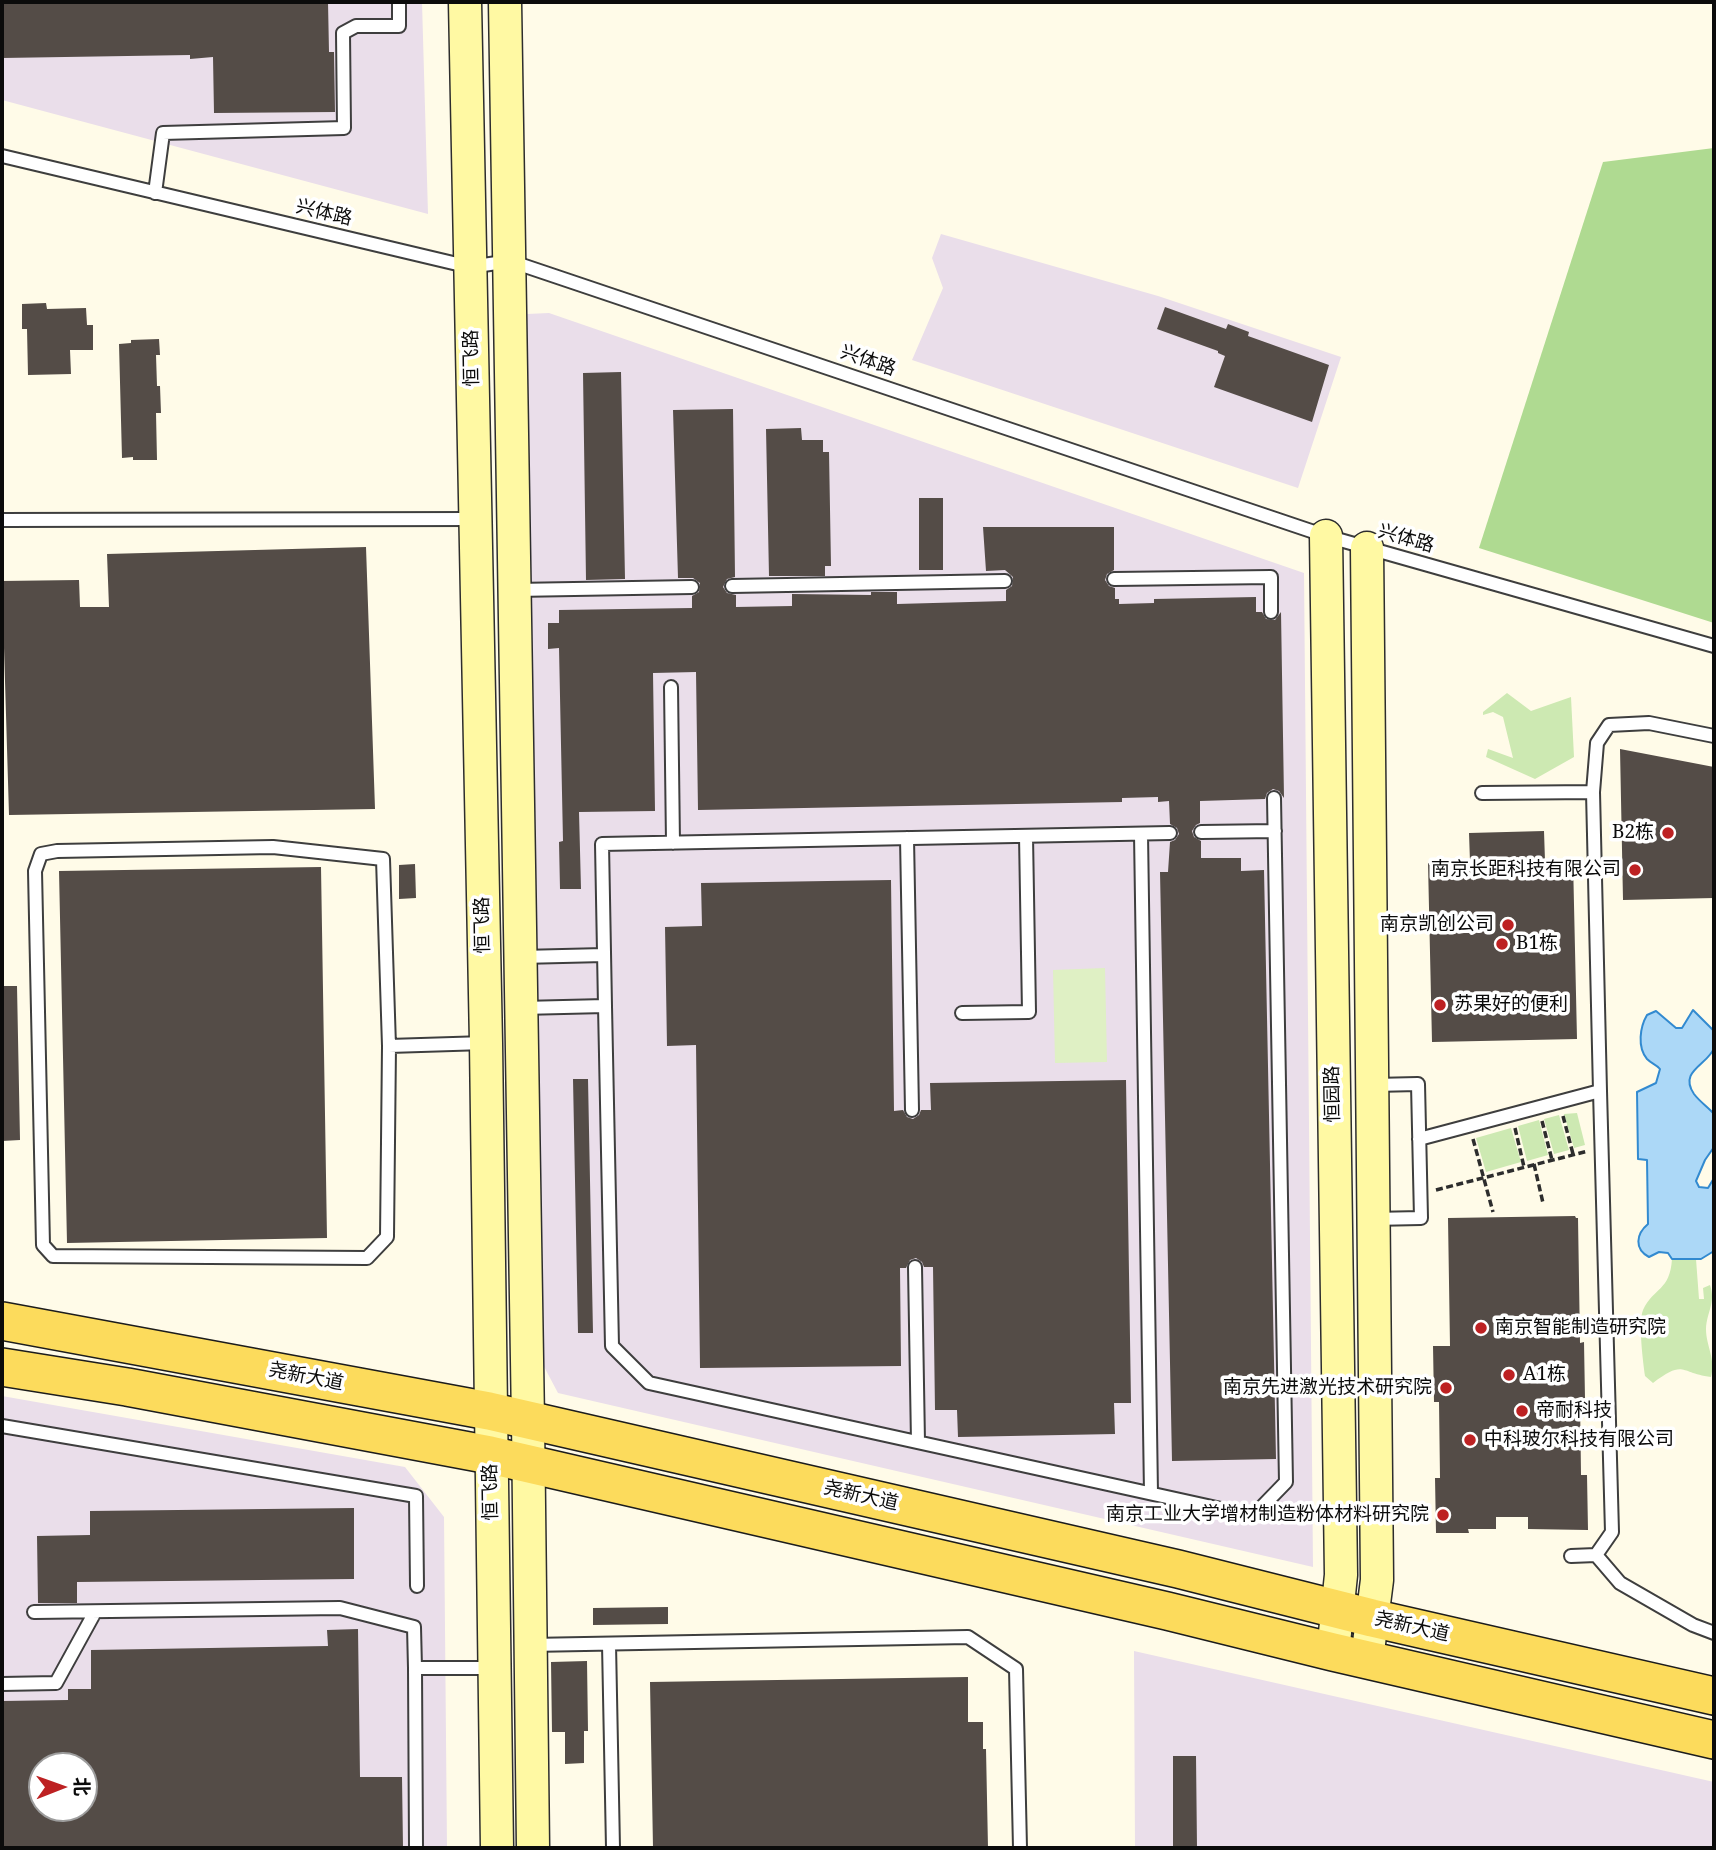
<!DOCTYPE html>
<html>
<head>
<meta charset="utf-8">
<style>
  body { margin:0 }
  #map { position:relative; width:1716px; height:1850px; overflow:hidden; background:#fffbe8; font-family:"Noto Serif","Noto Sans SC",serif }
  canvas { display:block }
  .frame { position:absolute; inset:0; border:4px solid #0b0b0b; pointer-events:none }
  .north { position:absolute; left:28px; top:1752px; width:70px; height:70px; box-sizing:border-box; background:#fff; border:2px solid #9d9d9d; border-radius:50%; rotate:89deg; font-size:19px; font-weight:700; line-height:28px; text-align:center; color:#0b0b0b }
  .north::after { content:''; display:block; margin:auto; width:24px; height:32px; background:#bd2122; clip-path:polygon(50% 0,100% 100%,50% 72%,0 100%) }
</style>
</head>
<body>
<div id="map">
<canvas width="1716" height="1850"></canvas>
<div class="frame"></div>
<div class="north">北</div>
</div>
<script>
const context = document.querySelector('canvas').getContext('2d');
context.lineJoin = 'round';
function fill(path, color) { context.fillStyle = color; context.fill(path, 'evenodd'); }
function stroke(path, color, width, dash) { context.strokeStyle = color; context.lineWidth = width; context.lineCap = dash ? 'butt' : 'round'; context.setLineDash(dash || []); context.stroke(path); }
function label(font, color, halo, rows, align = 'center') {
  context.font = font + ' "Noto Serif","Noto Sans SC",serif'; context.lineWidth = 7; context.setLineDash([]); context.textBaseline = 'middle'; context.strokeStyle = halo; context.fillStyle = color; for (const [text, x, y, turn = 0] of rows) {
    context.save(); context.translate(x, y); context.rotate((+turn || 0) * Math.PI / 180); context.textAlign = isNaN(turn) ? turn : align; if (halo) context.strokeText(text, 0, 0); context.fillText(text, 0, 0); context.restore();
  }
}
fill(new Path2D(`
  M2,2H422L428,214L2,100Z
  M941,234L1158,296L1341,357L1298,488L912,360L943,288L932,258Z
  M549,313L1304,573L1313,1567L558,1393L540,1359L520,331L527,314Z
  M2,1396L405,1467L444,1517L447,1848H2ZM42,1766H84V1808H42Z
  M1134,1651L1714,1782V1848H1135Z`), '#eadeea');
fill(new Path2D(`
  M1507,693L1531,711L1571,697L1574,757L1535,779L1486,757L1488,749L1513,758L1503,717L1493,712L1483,715V712Z
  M1577,1113L1585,1145L1574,1148L1564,1114Z
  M1559,1115L1569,1150L1554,1154L1544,1119Z
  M1539,1120L1548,1155L1527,1161L1518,1126Z
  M1511,1128L1521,1162L1486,1172L1476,1138Z
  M1672,1259H1696L1699,1299H1704L1703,1288L1710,1285C1716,1303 1707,1311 1706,1329C1706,1346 1716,1359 1711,1377C1679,1373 1685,1359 1653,1383L1645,1376C1643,1361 1638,1323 1643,1310C1654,1287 1670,1291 1672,1259Z`), '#cde9b2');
fill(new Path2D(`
  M1714,148V623L1479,548L1603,162Z`), '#afda91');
fill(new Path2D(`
  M1105,968L1107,1062L1055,1063L1053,970Z`), '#dff0c4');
const water = new Path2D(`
  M1693,1010L1714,1031C1714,1036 1715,1043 1714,1048C1708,1065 1678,1071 1694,1094C1700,1102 1708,1107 1714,1114V1147L1705,1160L1696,1181L1699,1187L1708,1188L1714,1178V1251L1701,1259H1672L1668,1253L1659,1252L1649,1257C1634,1249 1636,1234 1648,1224L1647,1160L1638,1159L1637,1092L1656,1083L1660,1069C1656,1064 1652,1064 1647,1059C1637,1047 1640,1027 1647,1015L1656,1011L1676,1028H1682Z`);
fill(water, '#acd8f7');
stroke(water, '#328ad0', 2);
fill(new Path2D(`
  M2,2H328L329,52H334L335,112L214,113L213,57L190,59V55L2,58Z
  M46,303L47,309L86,308L87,325H93V350H70L71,374L28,375L27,329H22V304Z
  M1165,307L1226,329L1228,324L1249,332L1248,336L1329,365L1312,422L1214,387L1225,356L1218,353V351L1157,329Z
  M159,339L160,355H156L157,386H160L161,413H156L157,460H133V457L122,458L119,344L131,343V340Z
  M621,372L625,579L586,580L583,373Z
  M733,409L735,577L727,579L723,587L727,593L736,595V607L792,606V594L871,595V592H897V604L1006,601V590L1012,586L1013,577L1005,570L986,571L983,527H1114V570L1107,574L1105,580L1109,586L1115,588V599H1119V604L1154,603V599L1256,597V612H1262L1266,619L1275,620L1281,612L1284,798L1279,791L1273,789L1267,793L1265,799L1200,801V823L1196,825L1192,831L1194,837L1201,841V858H1241V871L1264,870L1276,1459L1172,1461L1160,872H1168L1170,842L1175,840L1179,834L1177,828L1170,824L1169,801L1158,802V797L1122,798V802L698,810L696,672L653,673L655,811L579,812L581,889H560L559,842L563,841L559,648L548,649V623H559V610L692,608V596L699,592L700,583L693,578H678L673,410Z
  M801,428L802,440H823V452H829L831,566H825V576H769L766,429Z
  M919,498H943V570H919Z
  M366,547L375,809L9,815L2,581L79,580L80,607H109L107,554Z
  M1620,749L1714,767V898L1623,900Z
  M1544,831L1545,861L1573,860L1577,1039L1432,1042L1428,863L1470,862L1469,833Z
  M415,864L416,898L399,899V865Z
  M321,867L327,1238L67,1243L59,871Z
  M891,880L894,1111L903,1110L907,1117L913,1119L919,1115L921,1110H931L930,1083L1126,1080L1131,1403H1114L1115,1434L958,1437L957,1410H935L933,1267H924L922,1262L916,1258L910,1260L906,1268H900L901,1366L700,1368L696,1045L667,1046L665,927L702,926L701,883Z
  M2,986H17L20,1140L2,1141Z
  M573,1079H588L593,1333H578Z
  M1575,1216L1576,1218H1578L1580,1343L1584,1342L1585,1399H1580L1581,1475H1587L1588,1530L1528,1529V1517H1496V1529H1468L1469,1533H1436L1435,1478H1440L1439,1402H1434L1433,1346H1450L1448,1218Z
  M354,1508V1579L77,1582V1603H38L37,1536L90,1535V1511Z
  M668,1607V1624L593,1625V1608Z
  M358,1629L360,1777H402L403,1848H2L3,1701L68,1700V1689H91V1650L328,1646L327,1630ZM42,1766H84V1808H42Z
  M587,1661L588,1731H584V1763L565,1764V1732H552L551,1662Z
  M968,1677V1722H983V1749H986L988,1848H653L650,1682Z
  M1173,1756H1196L1197,1848H1173Z`), '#544c47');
const lane = new Path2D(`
  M2,156L470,267L510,261L1326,536L1714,646
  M155,193L163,133L344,128L343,33L356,26H399V2
  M2,520L474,519
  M1114,579L1271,577V612
  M732,586L1005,581
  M515,590L692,587
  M671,687L673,843
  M1593,792L1597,743L1609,725L1649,723L1714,736
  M1482,793L1593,792L1600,1091
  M1201,832L1275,831
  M1141,834L1151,1493
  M907,838L912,1110
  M521,957L604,955
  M605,1006L602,844L1170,833
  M522,1008L605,1006L612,1346L649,1383L1253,1516L1286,1482L1274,798
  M962,1013L1029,1012L1026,836
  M389,1046L383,859L273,847L57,851L41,854L35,871L43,1245L53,1256L367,1258L387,1237L389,1046L485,1043
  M1419,1139L1600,1091L1612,1532L1596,1555L1571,1556
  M1372,1219L1421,1218L1418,1084L1374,1085
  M915,1267L918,1442
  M2,1426L416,1496L417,1586
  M1596,1555L1620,1583L1693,1625L1714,1633
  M34,1612L340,1608L414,1627L415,1668H494
  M609,1644L613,1848
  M530,1645L968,1637L1016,1669L1020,1848
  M415,1668L416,1848
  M2,1684L56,1683L95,1612`);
const secondary = new Path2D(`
  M465,2L486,1043L497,1848
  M505,2L528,1421L533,1848
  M1326,536L1341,1575L1333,1652
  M1367,548L1377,1580L1367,1659`);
const primary = new Path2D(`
  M2,1321L489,1411L1178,1569L1372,1618L1714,1696
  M2,1367L127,1387L490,1455L1167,1611L1333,1652L1714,1740`);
stroke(lane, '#3e3e3e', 16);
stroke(secondary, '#2d2d2d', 35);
stroke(primary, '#1c1c1c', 40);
stroke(new Path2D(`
  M1563,1116L1573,1154
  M1542,1121L1552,1160
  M1515,1128L1524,1167
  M1473,1139L1493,1212
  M1534,1164L1543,1203
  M1436,1190L1588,1151`), '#2d2d2d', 3.5, [7, 3.5]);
stroke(lane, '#fff', 12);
stroke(secondary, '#fff9a3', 32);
stroke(primary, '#fcdb5c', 37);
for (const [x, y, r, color] of [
  [1668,833,7,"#bd2122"],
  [1635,870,7,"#bd2122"],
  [1508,925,7,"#bd2122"],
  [1502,944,7,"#bd2122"],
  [1440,1005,7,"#bd2122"],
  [1481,1328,7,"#bd2122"],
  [1509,1375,7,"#bd2122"],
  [1446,1388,7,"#bd2122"],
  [1522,1411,7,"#bd2122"],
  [1470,1440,7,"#bd2122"],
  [1443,1515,7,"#bd2122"]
]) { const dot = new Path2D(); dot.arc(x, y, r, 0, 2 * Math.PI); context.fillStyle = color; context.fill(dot); stroke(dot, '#fff', 2.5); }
label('19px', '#0b0b0b', '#fff', [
  ["兴体路",324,213,13],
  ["恒飞路",472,358,-91],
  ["兴体路",868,361,19],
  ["兴体路",1406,539,16],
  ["恒飞路",483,925,-91],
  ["恒园路",1333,1094,-91],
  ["尧新大道",306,1377,11],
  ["恒飞路",491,1492,-91],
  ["尧新大道",861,1496,13],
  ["尧新大道",1412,1627,13]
]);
label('19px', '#0b0b0b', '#fff', [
  ["B2栋",1654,833,"right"],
  ["南京长距科技有限公司",1621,870,"right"],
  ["南京凯创公司",1494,925,"right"],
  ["B1栋",1516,944],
  ["苏果好的便利",1454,1005],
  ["南京智能制造研究院",1495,1328],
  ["A1栋",1523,1375],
  ["南京先进激光技术研究院",1432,1388,"right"],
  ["帝耐科技",1536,1411],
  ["中科玻尔科技有限公司",1484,1440],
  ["南京工业大学增材制造粉体材料研究院",1429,1515,"right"]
], 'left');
</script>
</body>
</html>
